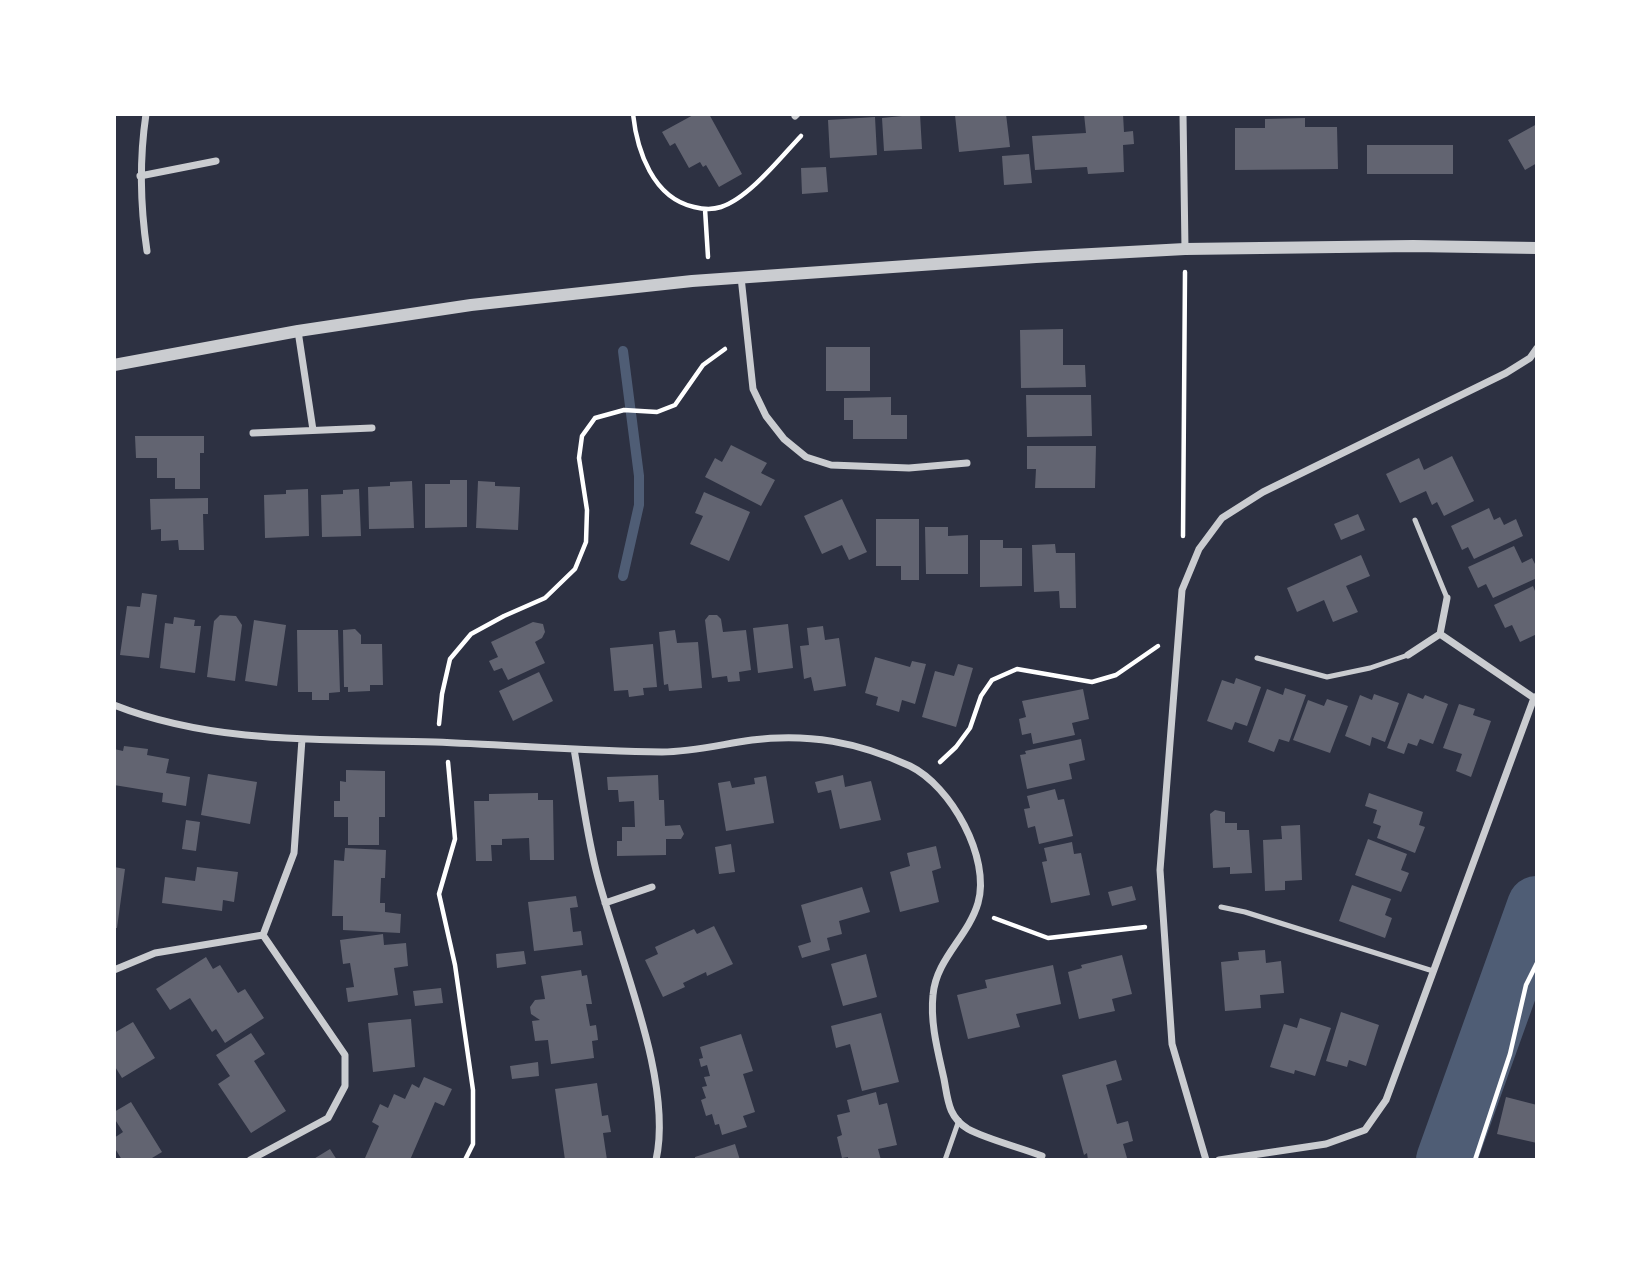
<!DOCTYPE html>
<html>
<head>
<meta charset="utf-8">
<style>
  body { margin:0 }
  #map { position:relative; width:1651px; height:1274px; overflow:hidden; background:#2d3142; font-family:Manrope,sans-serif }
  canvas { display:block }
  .frame { position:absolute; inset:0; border:116px solid #fff; pointer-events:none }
</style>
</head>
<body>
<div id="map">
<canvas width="1651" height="1274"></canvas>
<div class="frame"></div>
</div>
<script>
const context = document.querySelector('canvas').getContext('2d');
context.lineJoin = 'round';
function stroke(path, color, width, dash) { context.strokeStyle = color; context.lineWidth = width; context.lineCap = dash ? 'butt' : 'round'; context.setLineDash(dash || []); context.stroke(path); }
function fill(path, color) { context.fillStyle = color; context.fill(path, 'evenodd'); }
stroke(new Path2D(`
  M623,351L639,476V505L623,576`), '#4f5d75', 10);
stroke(new Path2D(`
  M1446,1160L1537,906`), '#4f5d75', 60);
fill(new Path2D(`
  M695,114H709L742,174L719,187L706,165L703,167L700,162L689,168L675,143L670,146L662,132Z
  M902,114H920L922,149L884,151L882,118L902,116Z
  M970,114H1006L1010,147L959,152L955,115Z
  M1084,114H1123L1124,132L1133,131L1134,144L1123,145L1124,172L1088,174L1087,167L1035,170L1032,136L1086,133Z
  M875,117L877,155L830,158L828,120Z
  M1305,118V127H1337L1338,169L1235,170V128H1265V119Z
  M1537,124V163L1525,170L1508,140Z
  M1367,145H1453V174H1367Z
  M1029,154L1032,183L1004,185L1002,156Z
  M826,167L828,192L802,194L801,168Z
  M1063,329V365H1085L1086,387L1021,388L1020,330Z
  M826,347H870V391H826Z
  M1026,395H1091L1092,436L1027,437Z
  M891,397V415H907V439H853V420H844V398Z
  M135,436H204V453H200V489H175V478H157V458H136Z
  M731,445L767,463L761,473L775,480L761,506L705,477L715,458L722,462Z
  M1027,446H1096L1095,488H1035L1036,469H1027Z
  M1452,456L1474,501L1444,516L1437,502L1432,505L1426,491L1400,503L1386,474L1419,458L1424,470Z
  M450,480H467V527L425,528V484H450Z
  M412,481L414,528L369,529L368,487L390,486V482Z
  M478,481L495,482V486L520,487L518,530L476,528Z
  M308,489L309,536L265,538L264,495L286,494V490Z
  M359,489L361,536L322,537L321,495L343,494V490Z
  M704,492L750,512L729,561L690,544L703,516L695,513Z
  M208,498V514H203L204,550H179L178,540L161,541V529L151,530L150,499Z
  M842,499L867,552L849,560L842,545L822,554L804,516Z
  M1489,508L1494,520L1500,517L1504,525L1516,519L1523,536L1474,559L1468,547L1462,550L1451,526Z
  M1358,514L1365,530L1341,540L1334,524Z
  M876,519H919V580H901V566H876Z
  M925,527H948V536L968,535V574H926Z
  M980,540H1003V548H1022V586L980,587Z
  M1055,544L1056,553H1075L1076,608H1060L1059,591L1034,592L1032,545Z
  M1514,546L1522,563L1532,558L1537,568V578L1493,598L1486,584L1478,588L1468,567Z
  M1361,555L1370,576L1346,586L1358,612L1333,622L1324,600L1297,612L1287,588Z
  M1533,586L1537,596V634L1520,642L1512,625L1505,628L1494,605Z
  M142,593L157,595L149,658L120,655L127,606L140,607Z
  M220,615L236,616L242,625L235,681L207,677L214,621Z
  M709,615H717L721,619L723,632L746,630L751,670L739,672L740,681L728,682L727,676L712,678L705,620Z
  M174,617L195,620L194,626H201L195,673L160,668L165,623L173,624Z
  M254,620L286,625L277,686L245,681Z
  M533,622L543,624L545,632L542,638L535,642L545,663L508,680L502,668L494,671L489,661L498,657L491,642Z
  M788,624L793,668L758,673L753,628Z
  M823,626L825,640L839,638L846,686L814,691L811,677L804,679L800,646L809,645L807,628Z
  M355,629L361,635V644H382L383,685H370V691L348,692V687H344L343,630Z
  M297,630H338L340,692L329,693V700H312V692H298Z
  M675,630L677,643L698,642L702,688L669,691L668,684L664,685L659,632Z
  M653,644L657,687L643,688L644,695L629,697L628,690L614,691L610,648Z
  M875,657L910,667L912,661L926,664L915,704L902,700L899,712L876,705L878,697L865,693Z
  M958,664L973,668L956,727L922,717L935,671L954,676Z
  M539,672L553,701L513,721L499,691Z
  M1236,678L1261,687L1247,726L1235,722L1232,730L1207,721L1222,680L1234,684Z
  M1285,688L1306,695L1289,742L1279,739L1274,752L1248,742L1267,689L1283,695Z
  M1083,689L1089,719L1072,723L1075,735L1033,744L1031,733L1022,735L1019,719L1026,717L1022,701Z
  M1408,693L1423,699L1425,695L1448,704L1433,744L1420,739L1417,746L1408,743L1404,754L1387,748Z
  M1374,694L1399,703L1385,742L1372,737L1370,746L1345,736L1360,695L1372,700Z
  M1327,699L1348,706L1330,753L1293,740L1308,700L1324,706Z
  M1459,704L1475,709L1473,715L1491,721L1471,777L1456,771L1462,754L1443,748Z
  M1081,739L1085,760L1069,764L1072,779L1027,789L1020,755L1026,754L1025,751Z
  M124,746L148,749L147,755L169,759L166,773L190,777L186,806L162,802L163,793L114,785V749L123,751Z
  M346,770L385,771V817H379V845H348V817H334V801H340V781L346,782Z
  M208,774L257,782L250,824L201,815Z
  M658,775L659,800H664L665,826L680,825L684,834L681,839H666V855L617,856V841H622V827H635L634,801L619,802L618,790H608L607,777Z
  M843,775L845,787L871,781L881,820L840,829L831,790L818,793L815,782Z
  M766,776L774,823L726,831L718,783L730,781L732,788L755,784L754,778Z
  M1055,789L1058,800L1064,799L1073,836L1039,844L1035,826L1028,828L1024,809L1030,808L1027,796Z
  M538,793V800H553L554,860H530L529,838L502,839V845H491L492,861H476L474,801H489V794Z
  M1369,793L1423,812L1419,825L1425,827L1415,853L1377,838L1381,826L1373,823L1377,810L1365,806Z
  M1215,810L1225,812V823H1237V830H1249L1252,873L1230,874V867L1213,868L1210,814Z
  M186,820L200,822L196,851L182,849Z
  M1300,825L1302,880L1285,881V890L1265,891L1263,840L1282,839L1281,826Z
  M1368,839L1407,854L1401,870L1409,873L1401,892L1355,875Z
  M1072,842L1074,854L1081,853L1090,895L1051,903L1042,862L1047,861L1044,848Z
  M731,844L735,872L719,874L715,847Z
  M936,846L941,868L932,871L939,902L900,912L890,872L910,866L907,853Z
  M345,848L386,850L385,878H381L380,903H385V912L401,914L400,933L343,930V916H332L334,860L344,861Z
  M114,867L125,869L117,928H114Z
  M197,867L238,872L234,902L223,900L222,911L162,903L165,877L195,881Z
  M1352,885L1391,899L1385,915L1392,918L1385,938L1339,921Z
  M1132,886L1136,900L1112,906L1108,892Z
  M862,887L870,912L839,921L842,934L827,938L830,950L802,958L798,946L811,942L801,905Z
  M576,896L578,907L570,908L573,932L581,931L583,945L534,951L528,902Z
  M714,926L733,964L707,976L706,972L683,983L685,987L663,997L645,960L658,954L655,947L694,929L697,934Z
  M383,934L384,945L406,943L408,966L394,968L398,995L348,1002L346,988L354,987L350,963L343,964L340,940Z
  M1265,950L1266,963L1281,961L1284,993L1260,995L1261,1008L1225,1011L1221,962L1239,960L1238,952Z
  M524,951L526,964L497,968L496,954Z
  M866,954L877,997L843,1006L831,964Z
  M1122,955L1132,994L1112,999L1115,1011L1079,1019L1068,972L1082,968L1081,965Z
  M206,957L213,969L220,965L238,993L245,989L264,1018L225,1043L216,1029L212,1032L190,998L170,1010L156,989Z
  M1053,965L1061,1004L1016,1014L1020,1027L968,1039L957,995L987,988L985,980Z
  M581,970L582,976L587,975L592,1004H586L590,1026L596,1025L597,1032L598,1040L592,1041L594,1058L551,1064L548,1040L535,1041L532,1021L540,1020L531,1014L530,1007L535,1000L545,999L541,976Z
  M441,988L443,1003L415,1006L413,991Z
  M1341,1012L1379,1025L1366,1066L1349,1060L1347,1067L1326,1061Z
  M881,1013L899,1082L862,1091L850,1044L836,1048L831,1026Z
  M1300,1018L1331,1028L1315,1076L1295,1070L1294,1074L1270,1067L1284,1024L1297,1028Z
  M411,1019L415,1067L373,1072L368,1023Z
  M133,1022L155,1058L122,1078L114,1065V1033Z
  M251,1033L265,1054L254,1061L286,1111L251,1133L218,1084L230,1076L216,1055Z
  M741,1034L753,1071L743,1074L755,1112L743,1116L747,1127L722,1135L719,1124L715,1125L712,1114L706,1116L701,1100L706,1098L702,1087L707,1086L704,1077L710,1076L707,1065L701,1067L699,1059L703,1058L700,1047Z
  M1116,1060L1122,1080L1106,1085L1117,1124L1128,1121L1133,1141L1123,1144L1127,1158L1117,1160H1088L1087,1153L1084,1155L1062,1075Z
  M538,1062L539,1076L512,1079L510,1066Z
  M424,1077L452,1089L444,1106L435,1102L410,1160H371L365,1158L379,1126L372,1122L380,1104L388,1108L394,1094L405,1099L412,1084L419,1088Z
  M597,1083L602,1116L608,1115L611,1132L603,1133L607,1160H565L555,1089Z
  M876,1092L879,1105L887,1103L897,1145L878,1149L881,1160H848V1157L842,1158L837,1137L842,1135L837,1115L850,1112L847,1100Z
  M1506,1097L1537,1105V1143L1497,1134Z
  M131,1102L162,1152L152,1158L153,1160H122L114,1147V1138L123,1132L114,1118V1112Z
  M735,1144L740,1160H695V1157Z
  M330,1149L337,1160H312Z`), '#626471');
stroke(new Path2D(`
  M633,114C637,151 653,198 694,207C702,209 712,210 721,207C749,198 781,157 801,136
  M705,209L708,257
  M1183,536L1185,272
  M439,724L442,694L450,659L471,634L504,616L545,598L575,569L586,542L587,510L579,458L582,436L595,418L624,410L657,412L675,405L703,365L725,349
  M448,762L455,839L439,894L455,965L473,1090V1144L465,1160
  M940,762L956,747L970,728L981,696L992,680L1017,669L1092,682L1116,675L1158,646
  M994,918L1048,938L1145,927
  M1475,1160L1510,1054L1526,985L1537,963`), '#fff', 4.5);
stroke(new Path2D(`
  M1415,520L1447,598
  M1257,658L1327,677L1370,668L1408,655
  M1221,907L1245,912L1433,971
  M945,1160L959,1120`), '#caccd0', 5);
stroke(new Path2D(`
  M146,114C139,161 140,204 147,251
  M1183,114L1185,249
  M795,116L797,114
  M140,176L216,161
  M741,277L753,389L766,416L784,439L806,457L831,465L909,468L967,463
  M298,331L313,430
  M253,433L372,428
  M1440,634L1534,698
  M1408,655L1440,634L1447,598
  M114,705C215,745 328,739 435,742C511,745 586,751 662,752C692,752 723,744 752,740C809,733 858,742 910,766C951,786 991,858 978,903C968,937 936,959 933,995C930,1023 938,1052 944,1079C948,1100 948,1117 968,1129C986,1139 1022,1148 1042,1156
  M574,749C581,789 586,830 596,870C616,952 674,1079 656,1160
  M605,903L652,887
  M114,970L155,953L263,935
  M250,1160L328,1118L345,1086V1055L263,935L294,853L302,739
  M1206,1160L1172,1044L1160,870L1182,590L1199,549L1222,518L1263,492L1506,373L1530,358L1537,348
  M1219,1160L1326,1144L1365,1130L1386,1100L1534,698L1537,696`), '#caccd0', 7);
stroke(new Path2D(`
  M114,365L298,331L471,305L692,281L1036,257L1185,249L1413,246L1537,248`), '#caccd0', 12);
</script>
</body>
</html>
